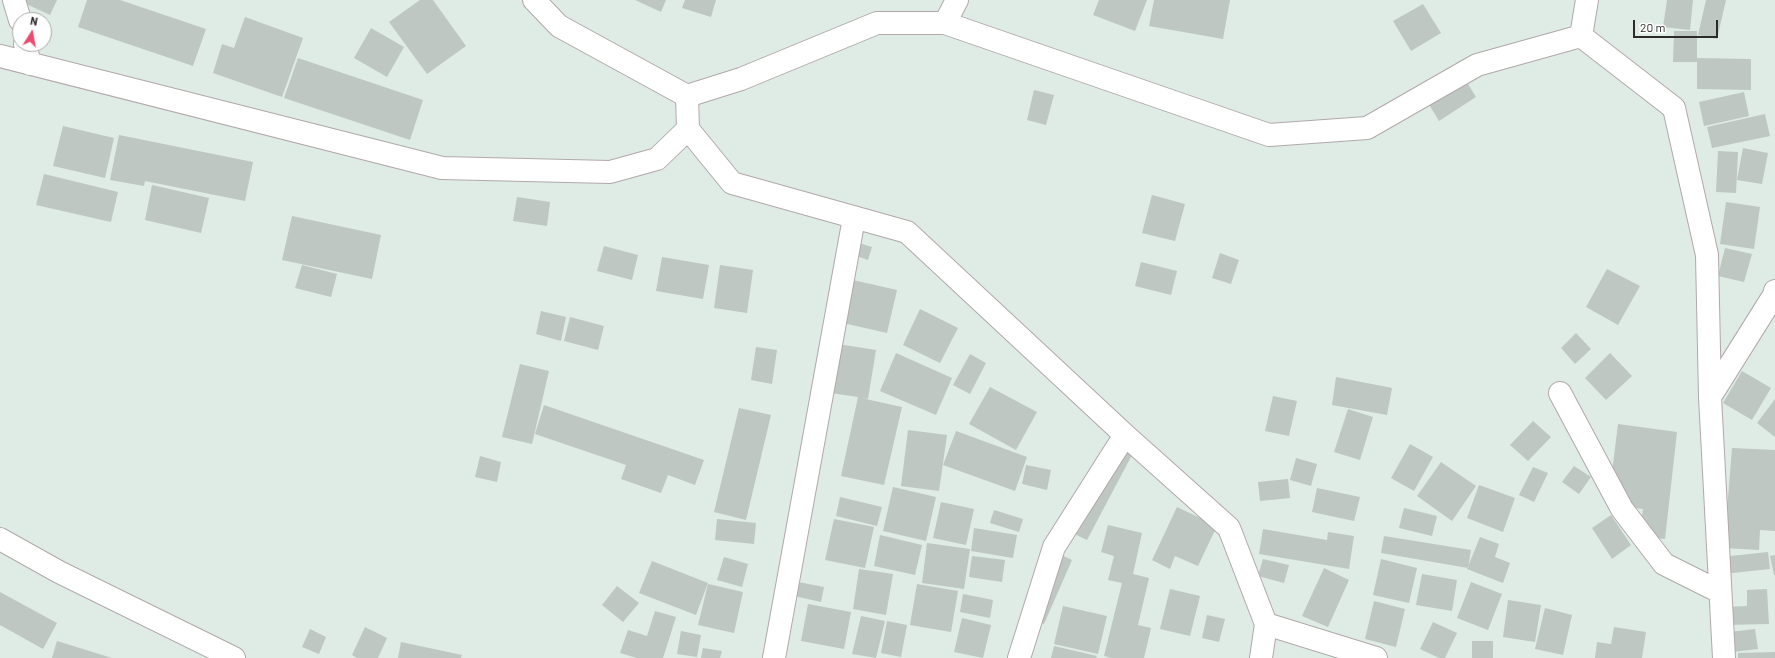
<!DOCTYPE html>
<html>
<head>
<meta charset="utf-8">
<style>
  body { margin:0 }
  #map { position:relative; width:1775px; height:658px; overflow:hidden; background:#deece5; font-family:Barlow,sans-serif }
  canvas { display:block }
  .north { position:absolute; left:12px; top:12px; width:40px; height:40px; box-sizing:border-box; background:#fff; border:1px solid #aaa; border-radius:50%; rotate:11deg; font-size:11px; font-weight:700; line-height:16px; text-align:center; color:#2b2b2b }
  .north::after { content:''; display:block; margin:auto; width:14px; height:18px; background:#ec4b71; clip-path:polygon(50% 0,100% 100%,50% 72%,0 100%) }
  .scale { position:absolute; left:1633px; top:20px; width:85px; height:18px; box-sizing:border-box; border:2px solid #2b2b2b; border-top:0; padding-left:5px; font-size:12px; line-height:14px; white-space:nowrap; color:#2b2b2b; -webkit-text-stroke:3px #fff; paint-order:stroke }
</style>
</head>
<body>
<div id="map">
<canvas width="1775" height="658"></canvas>
<div class="north">N</div>
<div class="scale">20 m</div>
</div>
<script>
const context = document.querySelector('canvas').getContext('2d');
context.lineJoin = 'round';
function fill(path, color) { context.fillStyle = color; context.fill(path, 'evenodd'); }
function stroke(path, color, width, dash) { context.strokeStyle = color; context.lineWidth = width; context.lineCap = dash ? 'butt' : 'round'; context.setLineDash(dash || []); context.stroke(path); }
fill(new Path2D(`
  M26,0H57L50,15L24,3Z
  M87,0H120L206,29L193,66L78,27Z
  M420,0H433L466,46L427,74L389,22Z
  M635,0H666L661,12Z
  M685,0H716L711,17L682,8Z
  M1099,0H1147L1135,31L1093,15Z
  M1154,0H1230L1223,39L1149,26Z
  M1667,0H1693L1690,30L1663,27Z
  M1706,0H1726L1717,39L1698,35Z
  M1423,4L1441,33L1411,51L1393,21Z
  M245,17L303,38L282,97L213,73L222,44L234,48Z
  M371,28L404,47L387,77L354,58Z
  M1674,31H1697V58L1751,59V90L1697,89V62H1673Z
  M298,58L423,100L410,140L284,98Z
  M1465,79L1476,97L1439,121L1428,103Z
  M1034,90L1054,95L1046,125L1027,120Z
  M1744,92L1749,116L1704,126L1699,102Z
  M1765,114L1770,136L1712,148L1707,127Z
  M63,126L114,138L105,178L53,166Z
  M119,135L253,162L245,201L145,181L144,186L110,180Z
  M1743,148L1768,153L1762,184L1737,180Z
  M1718,151L1738,152L1736,193L1716,192Z
  M44,174L118,192L111,222L36,205Z
  M152,185L209,198L201,233L145,220Z
  M1152,195L1185,204L1175,241L1142,233Z
  M517,197L550,202L547,226L513,221Z
  M1726,202L1760,207L1754,249L1720,244Z
  M292,216L381,235L372,279L282,260Z
  M852,241L872,247L868,260L848,253Z
  M604,246L638,255L632,280L597,271Z
  M1725,248L1752,254L1744,282L1718,276Z
  M1220,253L1239,260L1231,284L1212,278Z
  M662,257L709,265L703,299L656,291Z
  M1141,262L1177,271L1171,295L1135,286Z
  M302,265L337,274L331,297L295,288Z
  M720,265L753,270L747,313L714,308Z
  M1607,269L1640,286L1618,325L1586,307Z
  M853,280L897,290L887,333L843,323Z
  M920,309L958,328L940,363L903,345Z
  M541,311L566,317L561,341L536,334Z
  M570,317L604,326L598,350L564,341Z
  M1576,333L1591,349L1575,364L1561,348Z
  M825,342L876,350L868,399L861,398L902,407L884,485L841,476L858,397L817,391Z
  M756,347L777,350L772,384L751,380Z
  M896,353L952,378L936,415L880,391Z
  M1610,353L1632,376L1606,400L1585,378Z
  M970,354L986,363L970,394L953,385Z
  M520,364L549,371L532,444L502,437Z
  M1742,371L1771,388L1752,420L1723,403Z
  M1336,377L1392,388L1387,415L1332,405Z
  M990,387L1037,412L1016,450L969,424Z
  M1273,396L1297,401L1289,436L1265,431Z
  M1775,399V437L1757,423Z
  M544,405L704,460L695,485L668,475L661,493L621,479L626,465L535,434Z
  M739,408L771,415L746,520L714,512Z
  M1348,409L1373,417L1360,460L1334,452Z
  M1533,421L1551,437L1528,461L1510,445Z
  M1618,424L1677,432L1665,539L1639,536L1643,509L1608,505Z
  M908,430L947,435L939,491L901,486Z
  M956,431L1027,457L1015,491L943,465Z
  M1110,441L1133,453L1087,540L1064,529Z
  M1410,444L1433,457L1414,491L1391,478Z
  M1732,448L1775,450V531L1760,530L1759,550L1724,548Z
  M480,456L501,462L497,482L475,477Z
  M1296,458L1317,464L1311,486L1290,480Z
  M1441,462L1476,486L1452,521L1417,496Z
  M1026,465L1051,470L1047,490L1022,484Z
  M1574,466L1591,477L1579,494L1562,482Z
  M1533,467L1548,473L1534,502L1519,495Z
  M1288,479L1290,498L1260,501L1258,482Z
  M1479,485L1515,498L1503,532L1467,518Z
  M893,487L936,497L926,541L883,531Z
  M1317,488L1360,497L1354,521L1312,512Z
  M840,497L882,507L877,526L836,516Z
  M941,502L974,509L966,545L933,538Z
  M1177,507L1217,526L1198,566L1175,556L1170,569L1152,560Z
  M1404,508L1437,516L1432,536L1399,528Z
  M994,510L1023,519L1019,532L990,523Z
  M1611,515L1631,545L1612,559L1592,528Z
  M717,519L756,523L754,544L715,540Z
  M834,519L874,527L865,568L825,560Z
  M1108,525L1142,533L1133,574L1149,578L1138,625L1151,628L1144,658H1111L1104,656L1122,583L1108,580L1114,556L1101,552Z
  M974,528L1017,535L1013,558L971,551Z
  M1263,529L1327,540L1328,532L1354,536L1349,569L1259,554Z
  M880,535L922,545L915,575L874,566Z
  M1384,536L1471,550L1468,568L1381,553Z
  M1480,537L1499,544L1495,557L1510,563L1503,583L1467,569Z
  M927,543L970,549L964,589L922,583Z
  M1055,552L1072,560L1044,624L1026,616Z
  M1768,552L1770,569L1723,574L1721,557Z
  M1775,555V575H1774L1770,556Z
  M972,556L1005,560L1002,582L969,577Z
  M724,557L748,564L742,587L717,580Z
  M1263,559L1289,565L1284,583L1258,576Z
  M1381,559L1417,568L1409,603L1373,595Z
  M652,561L708,583L696,615L639,593Z
  M1324,568L1349,580L1328,627L1302,616Z
  M859,569L893,574L886,615L853,609Z
  M1422,574L1457,580L1452,611L1416,605Z
  M788,580L824,587L821,602L785,594Z
  M1471,582L1502,594L1488,630L1457,618Z
  M708,584L743,592L734,633L698,625Z
  M917,584L958,591L951,632L910,625Z
  M617,586L639,603L623,622L602,605Z
  M1170,589L1200,596L1190,636L1160,629Z
  M1767,589L1769,624L1725,625V607L1747,606V590Z
  M0,592L57,623L43,649L0,625Z
  M963,594L993,600L990,618L960,612Z
  M1508,600L1541,605L1535,642L1503,637Z
  M1374,601L1405,609L1396,647L1365,639Z
  M808,604L851,612L844,649L801,641Z
  M1063,606L1107,616L1098,654L1054,644Z
  M1545,608L1572,615L1563,655L1535,649Z
  M655,611L676,617L663,658H637L620,653L628,630L647,636Z
  M1207,615L1225,619L1219,642L1202,638Z
  M861,616L885,621L876,658L852,654Z
  M962,618L991,625L983,658L954,652Z
  M887,621L907,625L901,657L881,653Z
  M1433,622L1457,633L1445,658H1439L1420,649Z
  M365,627L387,638L378,658H357L352,655Z
  M1614,627L1646,632L1642,658H1595L1597,642L1611,644Z
  M310,629L326,637L319,654L302,647Z
  M1755,629L1758,649L1733,652L1730,632Z
  M681,631L701,635L697,657L677,654Z
  M57,641L112,658H52Z
  M1472,641H1493V658H1472Z
  M401,642L462,655L461,658H398Z
  M1054,646L1097,656L1096,658H1051Z
  M703,648L722,651L720,658H701Z
  M1775,652V658H1738V653Z`), '#bec7c2');
const minor = new Path2D(`
  M14,0L20,20
  M534,0L559,26L687,96L741,79L877,23H945L1269,135L1367,128L1477,65L1581,36L1674,108L1707,255L1710,397L1724,658
  M945,23L957,0
  M1581,36L1587,0
  M25,44L30,64
  M0,56L442,168L610,172L657,159L688,129L687,96
  M688,129L732,183L907,232L1125,435L1229,528L1266,624L1261,658
  M1560,393L1622,509L1664,564L1720,592
  M1710,397L1774,295L1775,291
  M0,539L59,572L234,658
  M1266,624L1376,658
  M774,658L854,218
  M1019,658L1054,547L1125,435`);
stroke(minor, '#b2a8aa', 24);
stroke(minor, '#fff', 22);
</script>
</body>
</html>
